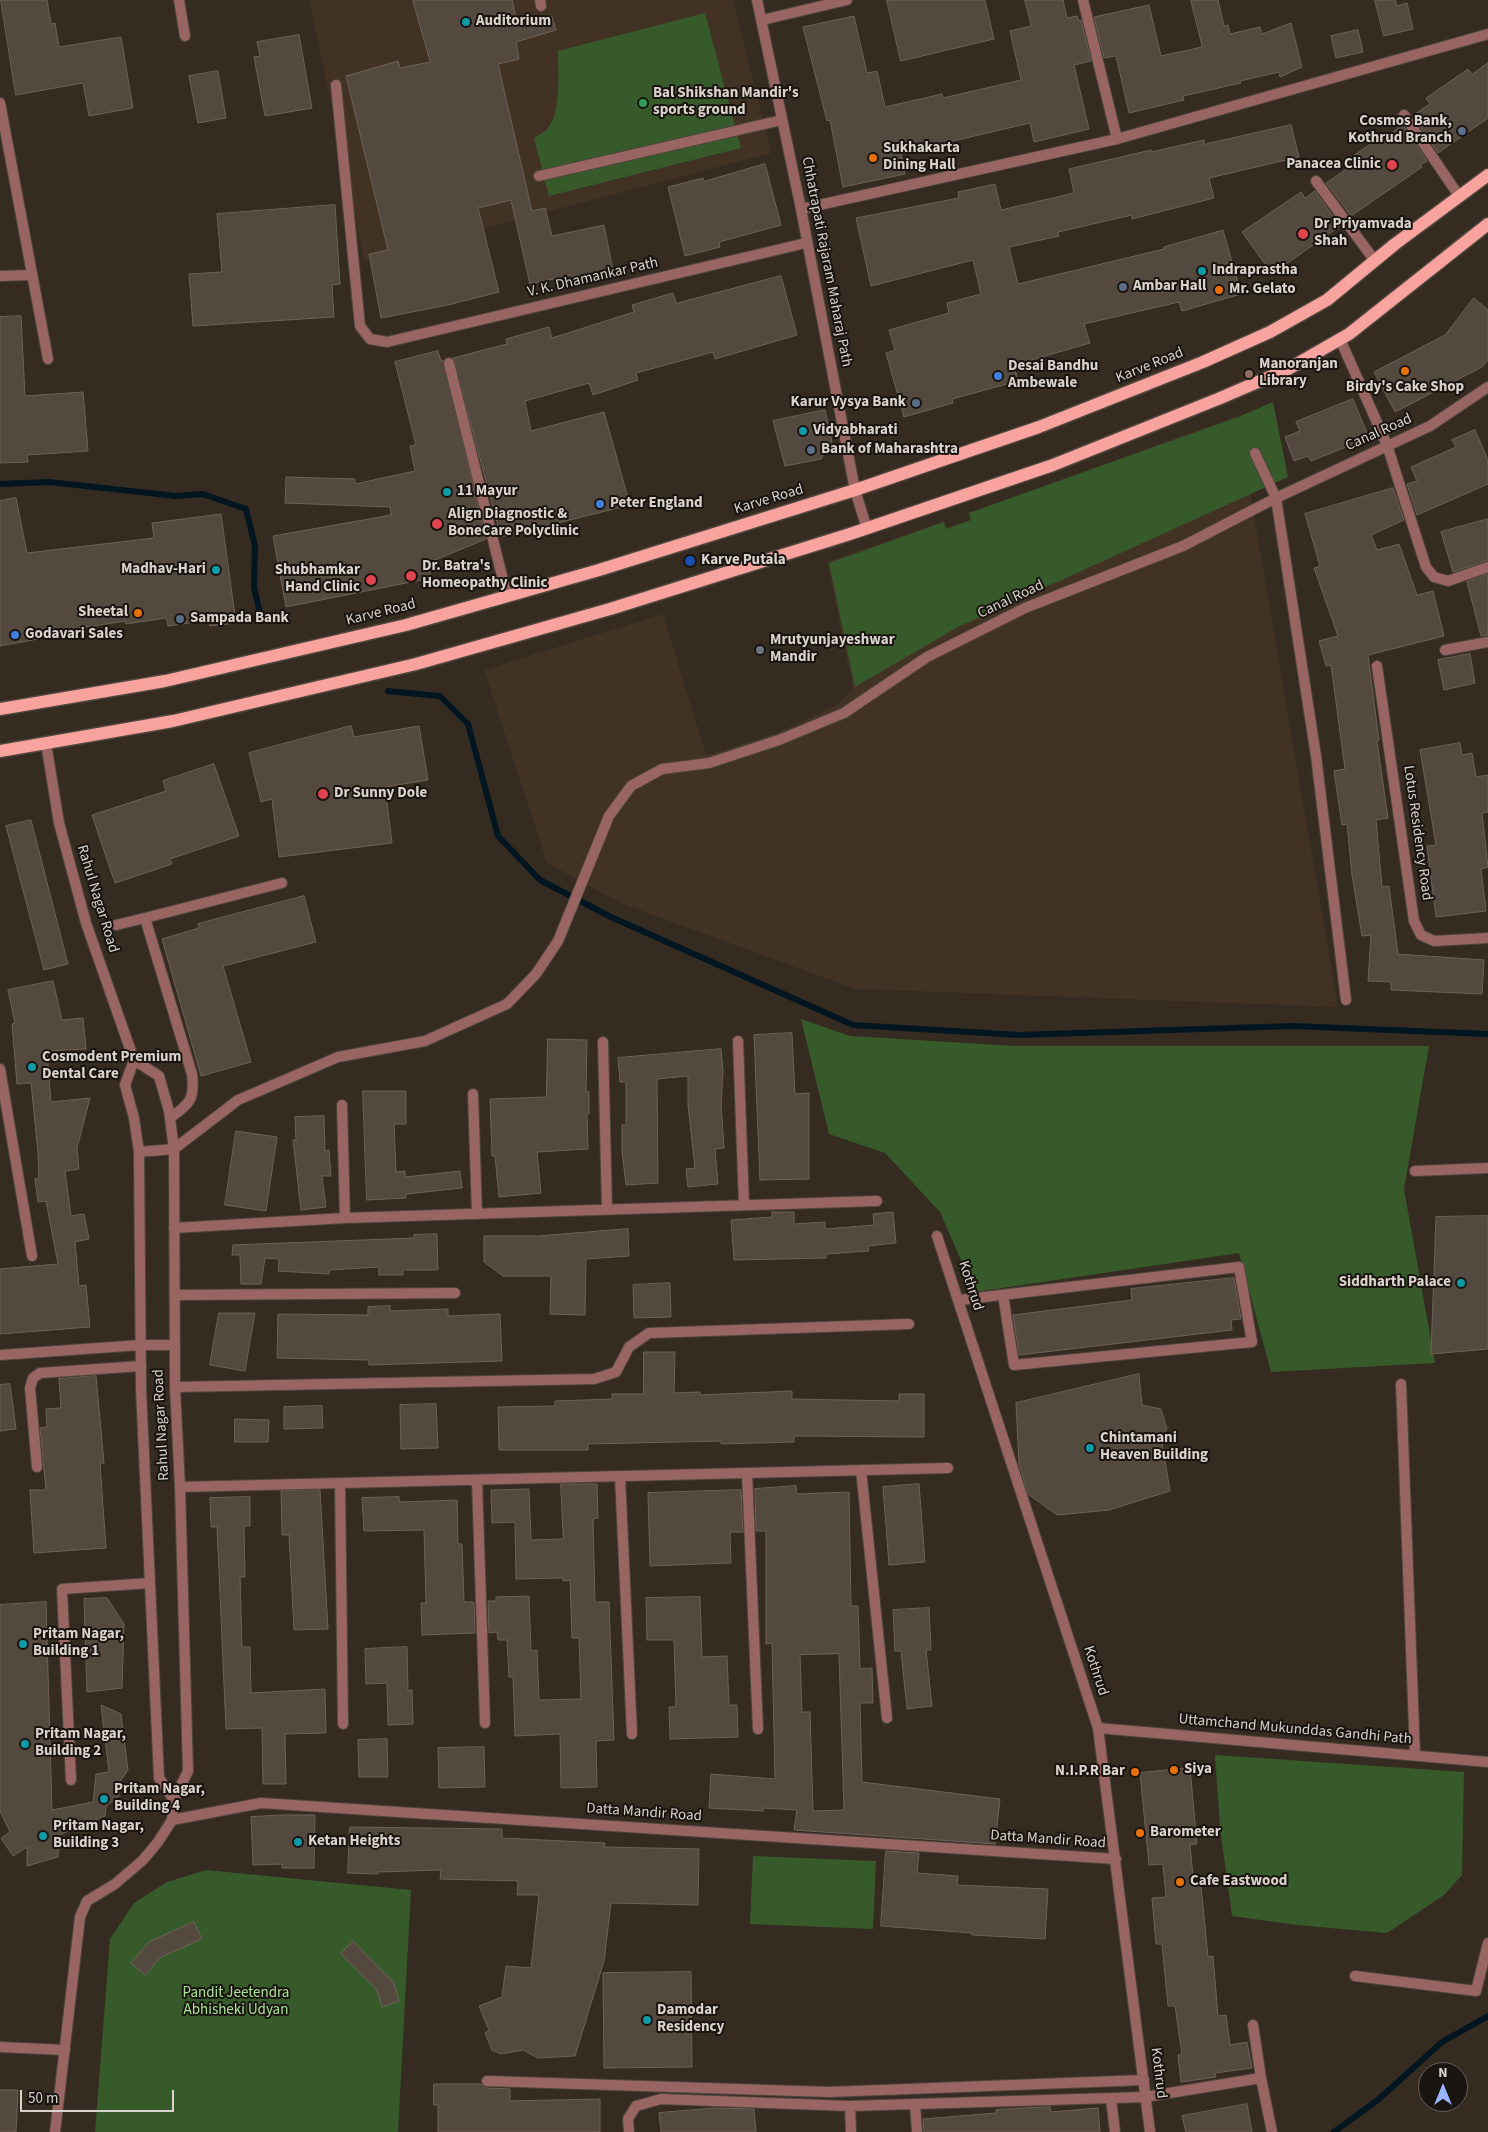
<!DOCTYPE html>
<html>
<head>
<meta charset="utf-8">
<style>
  body { margin:0 }
  #map { position:relative; width:1488px; height:2132px; overflow:hidden; background:#352b21; font-family:"Source Sans 3",sans-serif }
  canvas { display:block }
  .north { position:absolute; left:1418px; top:2062px; width:50px; height:50px; box-sizing:border-box; background:#191410; border:1px solid #66605c; border-radius:50%; rotate:0deg; font-size:14px; font-weight:700; line-height:20px; text-align:center; color:#dad3cd }
  .north::after { content:''; display:block; margin:auto; width:18px; height:22px; background:#98b5fd; clip-path:polygon(50% 0,100% 100%,50% 72%,0 100%) }
  .scale { position:absolute; left:20px; top:2090px; width:154px; height:22px; box-sizing:border-box; border:2px solid #dad3cd; border-top:0; padding-left:6px; font-size:15px; line-height:18px; white-space:nowrap; color:#dad3cd; -webkit-text-stroke:4px #191410; paint-order:stroke }
</style>
</head>
<body>
<div id="map">
<canvas width="1488" height="2132"></canvas>
<div class="north">N</div>
<div class="scale">50 m</div>
</div>
<script>
const context = document.querySelector('canvas').getContext('2d');
context.lineJoin = 'round';
function fill(path, color) { context.fillStyle = color; context.fill(path, 'evenodd'); }
function stroke(path, color, width, dash) { context.strokeStyle = color; context.lineWidth = width; context.lineCap = dash ? 'butt' : 'round'; context.setLineDash(dash || []); context.stroke(path); }
function label(font, color, halo, rows, align = 'center') {
  context.font = font + ' "Source Sans 3",sans-serif'; context.lineWidth = 4; context.setLineDash([]); context.textBaseline = 'middle'; context.strokeStyle = halo; context.fillStyle = color; for (const [text, x, y, turn = 0] of rows) {
    context.save(); context.translate(x, y); context.rotate((+turn || 0) * Math.PI / 180); context.textAlign = isNaN(turn) ? turn : align; if (halo) context.strokeText(text, 0, 0); context.fillText(text, 0, 0); context.restore();
  }
}
fill(new Path2D(`
  M309,0H733L771,153L364,260Z
  M1237,416L1338,1007L855,989L623,904L547,863L484,670L663,614L706,755L777,733L840,703L853,688L827,562L944,521L947,529L970,520L968,513Z`), '#413224');
fill(new Path2D(`
  M705,13L741,148L549,196L534,138C538,135 544,133 547,129C562,113 558,72 558,51Z
  M1273,402L1288,477L956,628L855,687L829,563L944,522L946,529L971,520L969,513L1238,417Z
  M801,1019L850,1036L1016,1046H1429L1404,1189L1435,1363L1271,1372L1239,1253L975,1292L940,1212L885,1153L829,1134Z
  M1215,1755L1464,1772L1462,1875L1444,1895L1387,1933L1297,1925L1232,1916L1220,1827Z
  M753,1856L876,1861L873,1929L750,1924Z
  M206,1870L411,1890L398,2132H95L110,1939L134,1903L167,1882Z`), '#375a2b');
stroke(new Path2D(`
  M0,484L49,482L176,496L203,494L246,509L255,546L254,588L262,621
  M388,691L440,696L468,724L498,836L540,880L611,917L853,1025L1019,1035L1293,1026L1488,1034
  M1334,2132L1379,2099L1442,2042L1488,2016`), '#021621', 6);
const building = new Path2D(`
  M1,0H47L51,24L55,23L59,47L121,37L133,108L89,116L83,83L16,95Z
  M413,0H512L518,26L552,17L556,30L516,42L519,59L498,64L532,211L545,208L552,236L604,225L613,271L573,279L572,275L530,284L511,200L478,208L499,292L448,305L381,318L369,254L388,250L346,76L398,61L400,68L430,62Z
  M887,0H985L994,39L901,61Z
  M1025,0H1063L1067,18L1077,16L1079,21L1081,20L1091,61L1074,65L1089,129L1034,142L1030,123L953,141L901,154L905,174L843,187L830,120L827,121L803,27L854,16L867,73L877,71L885,107L942,94L943,98L1021,80L1010,31L1031,26Z
  M1191,0H1218L1224,26L1228,25L1230,34L1260,27L1262,34L1291,23L1302,67L1280,77L1279,72L1240,81L1241,83L1183,96L1184,100L1129,113L1116,56L1104,58L1094,17L1149,5L1161,56L1202,47Z
  M1375,0H1395L1397,6L1407,3L1413,29L1384,36Z
  M1358,30L1363,52L1336,58L1331,36Z
  M299,35L312,108L265,116L254,57L260,56L257,42Z
  M1488,63V118L1438,153L1414,118L1417,116L1415,114L1430,104L1426,98L1468,69L1472,74Z
  M218,71L226,118L198,123L189,76Z
  M1291,125L1299,157L1209,178L1214,198L1132,219V215L1058,232L1059,236L1009,247L1018,284L1164,249V247L1223,230L1241,294L1182,311L1179,302L1084,324L1090,343L1014,365L1018,381L952,399L953,403L904,417L886,353L895,350L889,330L949,313L947,303L981,294L973,260L871,286L856,218L959,198L958,192L995,184L1001,210L1074,193L1069,169L1151,150V152L1204,140V144Z
  M1403,125L1427,161L1420,165L1422,167L1351,216L1326,183L1347,169L1343,163L1385,134L1387,136Z
  M765,164L781,225L719,242L720,247L685,256L668,187L703,178L704,181Z
  M1315,191L1340,226L1272,274L1242,232L1301,192L1305,198Z
  M335,205L340,284L332,285L334,317L193,326L189,274L222,272L217,214Z
  M781,276L797,335L715,359L713,352L636,373L638,380L593,395L589,383L525,401L531,431L604,412L630,505L501,537L453,358L507,344L506,339L549,327L552,338L634,312L632,305L673,293L676,303Z
  M1474,298L1488,310V360L1482,367L1395,412L1374,372L1445,335Z
  M21,316L25,396L83,392L88,451L27,455L28,462L0,463V317Z
  M438,351L441,361L443,360L486,539L428,563L431,578L286,607L273,536L391,515L390,507L285,503L286,477L355,479V484L415,471L410,446L416,445L395,362Z
  M1353,399L1369,438L1311,461L1308,456L1294,461L1285,437L1300,431L1296,422Z
  M825,410L832,442L821,459L785,466L773,421Z
  M1475,430L1488,460V484L1417,515L1407,484L1417,481L1411,467L1456,447L1452,440Z
  M1393,488L1404,520L1371,535L1377,550L1399,544L1417,595L1433,591L1444,636L1368,655L1379,740L1377,741L1388,818L1376,820L1382,887L1389,886L1398,954L1484,960L1482,994L1391,990V982L1368,981L1371,935L1362,936L1352,875L1347,824L1342,825L1334,771L1345,769L1331,665L1326,666L1319,641L1338,636L1314,568L1320,566L1305,514Z
  M16,498L27,553L154,538L152,523L221,514L236,623L210,626L209,620L168,626L166,618L126,624L125,621L42,634L43,638L0,646V501Z
  M1488,519V560L1453,572L1441,532Z
  M1488,574V635L1481,636L1467,582Z
  M1470,654L1475,683L1444,690L1438,660Z
  M351,726L354,737L419,726L428,780L385,787L392,843L279,857L272,799L261,802L249,753Z
  M1460,743L1462,755L1472,753L1476,777L1488,775V812L1482,813L1488,867L1481,869L1486,911L1436,917L1427,846L1436,845L1420,750Z
  M214,764L239,836L170,859L172,864L115,883L92,815L166,791L163,781Z
  M31,820L68,964L44,970L6,826Z
  M304,896L316,942L223,966L251,1062L201,1076L162,939L199,928L198,924Z
  M53,981L62,1020L83,1018L86,1049L47,1051L51,1102L90,1098L77,1148L79,1169L65,1171L71,1216L84,1214L89,1239L75,1242L79,1286L86,1285L90,1327L0,1334V1269L58,1264L46,1201L38,1202L35,1179L39,1178L38,1153L31,1083L17,1084L12,1024L15,1023L8,990Z
  M792,1033L795,1094L809,1093V1179L760,1180L754,1035Z
  M548,1039L587,1040L586,1091L589,1092V1114H587L588,1149L537,1152L541,1193L499,1197L495,1156H492L490,1099L546,1097Z
  M721,1049L723,1071L721,1105L724,1148L715,1149L718,1184L688,1187L686,1169L695,1168L688,1105V1076L657,1079L658,1183L626,1185L622,1151V1125H626V1082H620L618,1058Z
  M363,1091H406V1124H394L396,1172L405,1171V1177L460,1171L462,1188L406,1194V1198L367,1200Z
  M324,1116L325,1151L329,1150L331,1176H322L326,1207L301,1210L293,1140H296L295,1117Z
  M236,1131L277,1137L266,1211L225,1205Z
  M772,1212H794V1224L825,1222V1229L874,1225L873,1214L893,1212L896,1243L868,1246L869,1251L826,1254V1258L734,1260L731,1220L772,1217Z
  M1488,1216V1349L1431,1354L1436,1217Z
  M628,1229L629,1256L586,1259L585,1315L550,1314L551,1276H503L484,1262V1236H538Z
  M437,1234L438,1270H403V1275H379V1267L329,1270V1274L278,1271L279,1259L265,1258L261,1284H241L240,1255H232L233,1245L414,1238V1235Z
  M1234,1278L1241,1319L1231,1320L1232,1330L1019,1355L1013,1315L1132,1300L1131,1289Z
  M670,1283L671,1317L634,1318L633,1285Z
  M390,1306V1311L448,1309V1316L500,1314L502,1361L369,1365V1360L277,1358L278,1314L368,1315V1307Z
  M219,1313H255L245,1371L210,1365Z
  M644,1352H675L674,1393L700,1392V1395L792,1391V1399L899,1401V1394H924V1437L794,1436V1442L721,1444V1441L588,1444V1450H499L498,1407L555,1406V1401L612,1399V1394H643Z
  M1139,1374L1142,1405L1161,1409L1167,1429L1161,1437L1170,1491L1109,1510L1057,1515L1028,1494L1019,1464L1016,1403Z
  M96,1376L104,1463H100L106,1548L34,1553L30,1490H46L40,1428L47,1427L46,1409L61,1408L59,1379Z
  M10,1384L16,1429L0,1431V1385Z
  M436,1404L438,1448L401,1449L400,1405Z
  M322,1406L323,1428L284,1429V1407Z
  M235,1419L269,1420L268,1442H235Z
  M561,1484H597L598,1518L593,1519L595,1602H609L614,1740L596,1741L597,1787L561,1788L560,1734L515,1736L513,1677H509L507,1640H498L497,1632L489,1633L488,1601H496V1597L529,1596L531,1651L537,1650L539,1700L581,1699L579,1638H572L570,1580L563,1581V1578L516,1579L515,1522L492,1523L491,1490L529,1489L531,1540L563,1539Z
  M919,1484L925,1562L889,1565L883,1487Z
  M796,1486L797,1494L849,1492L851,1606H858L860,1669L872,1668L873,1703H860L862,1782L1000,1799L995,1844L794,1830L797,1810L763,1808V1811L709,1808L711,1774L775,1779L772,1643L766,1644V1531H756L755,1489ZM839,1654L844,1810L813,1811L810,1712H802L800,1655Z
  M320,1490L328,1629L294,1630L289,1535H282L281,1491Z
  M741,1490L743,1532H730L731,1563L650,1566L648,1493Z
  M250,1497V1526H244L245,1577H240L242,1647H250L251,1693L325,1689L326,1733L285,1734L286,1784H263L262,1728L226,1729L217,1527H211L210,1498Z
  M399,1497V1502L457,1500L458,1544H462L464,1602H474L475,1633L422,1635L421,1603H426L424,1530L364,1531L362,1498Z
  M700,1597L702,1657L727,1656L729,1705H737L738,1737L670,1739L669,1707H676L674,1640H647L646,1598Z
  M107,1598L124,1624L122,1688L87,1692L84,1599Z
  M46,1602L52,1810L93,1802L96,1774L109,1772L101,1705L121,1714L128,1770L119,1783V1796L106,1806L105,1816L59,1835L58,1857L27,1866V1847L13,1856L1,1838L10,1832L0,1811V1605Z
  M929,1608L931,1650H926L932,1706L907,1709L901,1651H895L893,1610Z
  M407,1647L408,1691L412,1690L413,1724L388,1725L387,1683L366,1684L365,1649Z
  M387,1739L388,1777H359L358,1740Z
  M484,1747L485,1787L439,1788L438,1748Z
  M1190,1768L1197,1844L1190,1845L1194,1887L1201,1886L1208,1957L1213,1956L1218,2016L1226,2015L1230,2045L1247,2042L1252,2068L1215,2073L1216,2077L1181,2082L1178,2055L1182,2054L1175,2006H1168L1162,1944H1156L1152,1898L1166,1897L1163,1864L1149,1865L1140,1773Z
  M282,1815H315L314,1868H282V1864L253,1865L251,1817Z
  M350,1827L502,1829V1838L605,1843L604,1847L699,1849L698,1905L611,1903L604,1961L575,2056L538,2058L523,2050L501,2054L492,2050L485,2033L489,2030L479,2006L502,1997L506,1966L531,1968L539,1895H517L518,1881L440,1879L441,1870L378,1872V1874L348,1873Z
  M886,1851L919,1853L917,1873L958,1876L957,1885L1048,1889L1045,1939L972,1935V1933L881,1926Z
  M194,1922L202,1939L161,1957L145,1975L131,1963L149,1942Z
  M353,1941L394,1983L399,2001L382,2007L377,1990L341,1954Z
  M691,1972L692,2067L604,2068L603,1973Z
  M434,2084H481L487,2088L510,2089V2101L600,2099V2132H438V2105H434Z
  M0,2090H18L16,2132H0Z
  M1247,2104L1252,2132H1186L1182,2116Z
  M1050,2107L1051,2112L1098,2108L1100,2132H924L923,2119L996,2113V2110Z
  M715,2108L754,2109L756,2132H661L659,2113Z`);
fill(building, '#54493f');
stroke(building, '#6e6257', 1);
const service = new Path2D(`
  M540,0L541,6
  M1404,115L1459,196
  M539,176L782,120
  M1316,181L1375,261
  M0,276L32,275
  M449,363L507,596
  M1255,453L1276,498L1316,756L1346,1000
  M1434,577L1448,581L1488,567
  M116,925L145,918
  M0,1069L32,1256
  M170,1118C190,1104 195,1099 192,1074L145,918L282,883
  M937,1236L1098,1728
  M959,1300L1239,1267L1252,1342L1014,1365L1003,1295
  M0,1355L141,1345H175
  M1401,1384L1415,1755
  M37,1467L30,1388L33,1378L40,1373L141,1366
  M71,1780L62,1589L150,1583
  M1355,1976L1476,1991L1488,1943
  M1253,2025L1261,2078
  M487,2081L829,2092L1144,2080
  M1145,2097L1261,2078L1272,2132
  M1111,2099L1115,2132`);
const minor = new Path2D(`
  M179,0L185,36
  M1083,0L1117,139
  M762,20L847,0
  M336,85L360,326L370,339L387,342L806,243
  M0,103L48,359
  M801,209L1117,139L1488,34
  M1340,339L1387,445L1426,567L1434,577
  M1445,650L1488,642
  M1377,666L1414,921L1421,935L1434,941L1488,938
  M738,1041L744,1205
  M603,1042L607,1209
  M473,1094L477,1214
  M342,1105L345,1218
  M1415,1171L1488,1168
  M174,1228L345,1218L877,1201
  M175,1295L455,1293
  M175,1387L594,1379L616,1372L629,1347L649,1333L909,1324
  M861,1470L887,1718
  M747,1473L758,1729
  M620,1476L632,1734
  M477,1480L485,1723
  M340,1483L343,1724
  M180,1487L948,1468
  M172,1820L261,1803L1116,1859
  M0,2047L65,2050
  M915,2104L917,2132
  M850,2106L851,2132
  M629,2132L628,2119L636,2106L661,2099L850,2106L1145,2097
  M1150,2132L1098,1728L1488,1762`);
const tertiary = new Path2D(`
  M757,0L801,209L855,490L867,529
  M46,743L59,823L86,923L134,1060L159,1076L169,1111L174,1149L175,1387L180,1487L188,1771L174,1800L172,1820L158,1842L143,1860L115,1884L87,1901L80,1917L55,2132
  M134,1060L125,1085L134,1118L139,1152L141,1389L159,1778L174,1800
  M139,1152L174,1149L238,1100L338,1057L425,1041L507,1004L536,974L558,941L609,816L631,786L662,769L709,763L779,740L844,713L927,657L1025,608L1183,546L1276,498L1430,426L1488,387`);
const primary = new Path2D(`
  M0,709L165,681L406,625L599,570L855,490L1039,427L1203,362L1270,332L1327,300L1395,244L1488,175
  M0,751L173,721L416,664L610,609L850,534L1053,465L1218,399L1288,369L1349,334L1488,224`);
stroke(service, '#4f463d', 12);
stroke(minor, '#4f463d', 12);
stroke(tertiary, '#4f463d', 12);
stroke(primary, '#4f463d', 15);
stroke(service, '#996562', 10);
stroke(minor, '#996562', 10);
stroke(tertiary, '#996562', 10);
stroke(primary, '#f8a39e', 12);
for (const [x, y, r, color] of [
  [466,22,5,"#0f9aa8"],
  [643,103,5,"#2e9e5b"],
  [1462,131,5,"#5c6f8a"],
  [873,158,5,"#e8710a"],
  [1392,165,6,"#e0444e"],
  [1303,234,6,"#e0444e"],
  [1202,271,5,"#0f9aa8"],
  [1123,287,5,"#5c6f8a"],
  [1219,290,5,"#e8710a"],
  [1405,371,5,"#e8710a"],
  [1249,374,5,"#8d6e63"],
  [998,376,5,"#3f7fe0"],
  [916,403,5,"#5c6f8a"],
  [803,431,5,"#0f9aa8"],
  [811,450,5,"#5c6f8a"],
  [447,492,5,"#0f9aa8"],
  [600,504,5,"#3f7fe0"],
  [437,524,6,"#e0444e"],
  [690,561,6,"#1a4fb4"],
  [216,570,5,"#0f9aa8"],
  [411,576,6,"#e0444e"],
  [371,580,6,"#e0444e"],
  [138,613,5,"#e8710a"],
  [180,619,5,"#5c6f8a"],
  [15,635,5,"#3f7fe0"],
  [760,650,5,"#6b7280"],
  [323,794,6,"#e0444e"],
  [32,1067,5,"#0f9aa8"],
  [1461,1283,5,"#0f9aa8"],
  [1090,1448,5,"#0f9aa8"],
  [23,1644,5,"#0f9aa8"],
  [25,1744,5,"#0f9aa8"],
  [1174,1770,5,"#e8710a"],
  [1135,1772,5,"#e8710a"],
  [104,1799,5,"#0f9aa8"],
  [1140,1833,5,"#e8710a"],
  [43,1836,5,"#0f9aa8"],
  [298,1842,5,"#0f9aa8"],
  [1180,1882,5,"#e8710a"],
  [647,2020,5,"#0f9aa8"]
]) { const dot = new Path2D(); dot.arc(x, y, r, 0, 2 * Math.PI); context.fillStyle = color; context.fill(dot); stroke(dot, '#191410', 2); }
label('bold 15px', '#dad3cd', '#191410', [
  ["Auditorium",476,22],
  ["Bal Shikshan Mandir's",653,94],
  ["sports ground",653,111],
  ["Cosmos Bank,",1452,122,"right"],
  ["Kothrud Branch",1452,139,"right"],
  ["Sukhakarta",883,149],
  ["Dining Hall",883,166],
  ["Panacea Clinic",1381,165,"right"],
  ["Dr Priyamvada",1314,225],
  ["Shah",1314,242],
  ["Indraprastha",1212,271],
  ["Ambar Hall",1133,287],
  ["Mr. Gelato",1229,290],
  ["Manoranjan",1259,365],
  ["Library",1259,382],
  ["Desai Bandhu",1008,367],
  ["Ambewale",1008,384],
  ["Birdy's Cake Shop",1405,388,"center"],
  ["Karur Vysya Bank",906,403,"right"],
  ["Vidyabharati",813,431],
  ["Bank of Maharashtra",821,450],
  ["11 Mayur",457,492],
  ["Peter England",610,504],
  ["Align Diagnostic &",448,515],
  ["BoneCare Polyclinic",448,532],
  ["Karve Putala",701,561],
  ["Dr. Batra's",422,567],
  ["Homeopathy Clinic",422,584],
  ["Madhav-Hari",206,570,"right"],
  ["Shubhamkar",360,571,"right"],
  ["Hand Clinic",360,588,"right"],
  ["Sheetal",128,613,"right"],
  ["Sampada Bank",190,619],
  ["Godavari Sales",25,635],
  ["Mrutyunjayeshwar",770,641],
  ["Mandir",770,658],
  ["Dr Sunny Dole",334,794],
  ["Cosmodent Premium",42,1058],
  ["Dental Care",42,1075],
  ["Siddharth Palace",1451,1283,"right"],
  ["Chintamani",1100,1439],
  ["Heaven Building",1100,1456],
  ["Pritam Nagar,",33,1635],
  ["Building 1",33,1652],
  ["Pritam Nagar,",35,1735],
  ["Building 2",35,1752],
  ["Siya",1184,1770],
  ["N.I.P.R Bar",1125,1772,"right"],
  ["Pritam Nagar,",114,1790],
  ["Building 4",114,1807],
  ["Pritam Nagar,",53,1827],
  ["Building 3",53,1844],
  ["Barometer",1150,1833],
  ["Ketan Heights",308,1842],
  ["Cafe Eastwood",1190,1882],
  ["Damodar",657,2011],
  ["Residency",657,2028]
], 'left');
label('15px', '#dad3cd', '#191410', [
  ["Chhatrapati Rajaram Maharaj Path",826,262,79],
  ["V. K. Dhamankar Path",593,278,-13],
  ["Karve Road",1150,366,-22],
  ["Canal Road",1379,433,-24],
  ["Karve Road",769,500,-17],
  ["Canal Road",1011,600,-25],
  ["Karve Road",381,613,-14],
  ["Lotus Residency Road",1417,833,82],
  ["Rahul Nagar Road",97,899,73],
  ["Kothrud",970,1286,72],
  ["Rahul Nagar Road",162,1425,-93],
  ["Kothrud",1095,1671,72],
  ["Uttamchand Mukunddas Gandhi Path",1295,1730,5],
  ["Datta Mandir Road",644,1813,4],
  ["Datta Mandir Road",1048,1840,4],
  ["Kothrud",1158,2073,83]
]);
label('15px', '#a9e396', '#191410', [
  ["Pandit Jeetendra",236,1994],
  ["Abhisheki Udyan",236,2011]
]);
</script>
</body>
</html>
